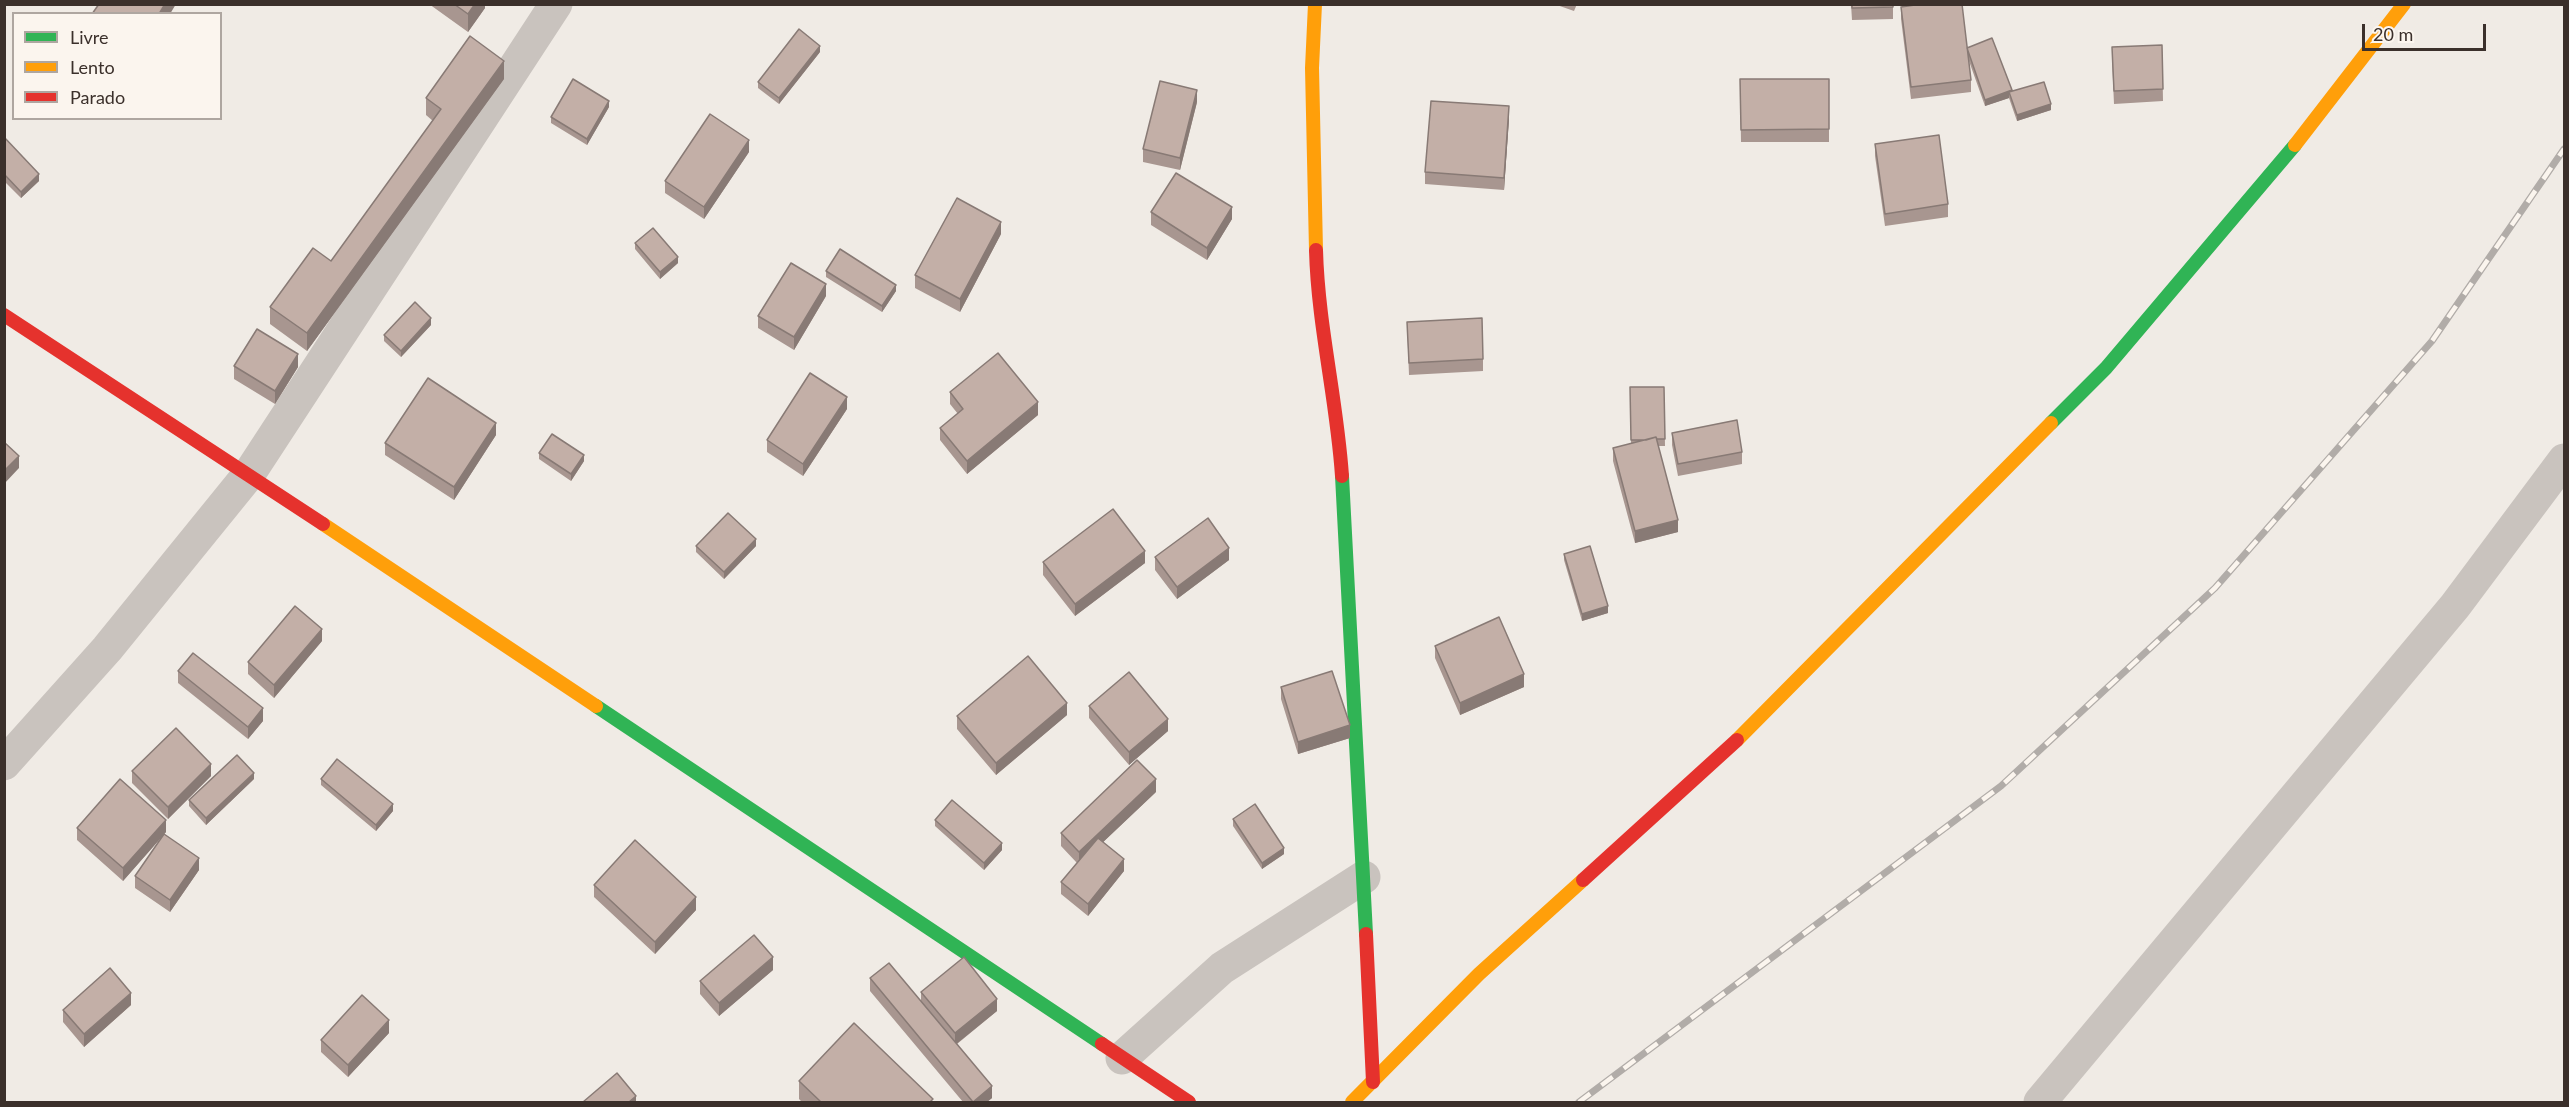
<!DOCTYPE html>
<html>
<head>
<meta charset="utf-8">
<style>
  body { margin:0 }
  #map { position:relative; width:2569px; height:1107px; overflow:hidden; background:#f0ebe5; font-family:Lato,sans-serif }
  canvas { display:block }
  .frame { position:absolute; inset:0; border:6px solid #3b302b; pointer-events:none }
  .legend { position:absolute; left:12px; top:12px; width:210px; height:108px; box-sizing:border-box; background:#fbf5ee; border:2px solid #aea6a0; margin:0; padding:8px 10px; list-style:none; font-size:18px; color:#3b302b }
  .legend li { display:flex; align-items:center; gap:12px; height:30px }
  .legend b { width:30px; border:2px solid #aea6a0 }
  .scale { position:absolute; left:2362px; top:24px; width:124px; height:27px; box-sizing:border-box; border:3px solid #3b302b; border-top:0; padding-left:8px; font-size:18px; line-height:21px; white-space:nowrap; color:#3b302b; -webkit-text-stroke:4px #fbf5ee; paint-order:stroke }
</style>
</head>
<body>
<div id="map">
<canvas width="2569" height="1107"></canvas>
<div class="frame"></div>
<ul class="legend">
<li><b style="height:8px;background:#30b455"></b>Livre</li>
<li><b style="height:8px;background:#ff9f0a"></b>Lento</li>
<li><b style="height:8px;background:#e5322d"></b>Parado</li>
</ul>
<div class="scale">20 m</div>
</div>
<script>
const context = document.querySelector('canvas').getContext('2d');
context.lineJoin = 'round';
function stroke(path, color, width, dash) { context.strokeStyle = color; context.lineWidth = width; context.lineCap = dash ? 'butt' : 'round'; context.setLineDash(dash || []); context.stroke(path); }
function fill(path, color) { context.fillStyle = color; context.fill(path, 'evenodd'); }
stroke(new Path2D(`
  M4,764L107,649L249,474L556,4
  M1122,1058L1222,968L1364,877
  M2040,1102L2455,606L2564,460`), '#c9c3be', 33);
stroke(new Path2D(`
  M2051,423L2106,368L2295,145
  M1342,476L1366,934
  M596,706L1102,1044`), '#30b455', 14);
stroke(new Path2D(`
  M1315,4L1312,68L1316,250
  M2295,145L2404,4
  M323,524L596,706
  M1737,740L2051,423
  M1352,1102L1479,974L1583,880`), '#ff9f0a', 14);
stroke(new Path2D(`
  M1316,250C1318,326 1337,400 1342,476
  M4,315L323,524
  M1583,880L1737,740
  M1366,934L1373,1082
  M1102,1044L1189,1102`), '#e5322d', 14);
const rail = new Path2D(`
  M1579,1102L2001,786L2215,588L2432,341L2564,149`);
stroke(rail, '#b1aca8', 7);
stroke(rail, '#fbf5ee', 4.5, [14]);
fill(new Path2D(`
  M429,4H485V8L468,32Z
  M1554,4H1577L1574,11Z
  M1851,4H1893V19L1852,20Z
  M1901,7L1967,48L2012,92L2051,110L2017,121L2009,98L1985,106L1969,61L1971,80V92L1911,99L1901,19Z
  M2162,45L2163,101L2114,104L2112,59Z
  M820,52L779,104L758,88V82Z
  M504,79L307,351L270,324V307L331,261L433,121L426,115V98Z
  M1740,79H1829V142H1741Z
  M1197,102L1180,170L1143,162V149Z
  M609,107L587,145L551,123V117Z
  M1509,119L1504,190L1425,184V172Z
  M4,137L39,181L21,198L4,181Z
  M1875,144L1948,204V217L1885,226L1875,156Z
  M749,152L704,219L665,193V181Z
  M1151,212L1232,219L1207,260L1151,225Z
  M1001,234L960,312L915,288V275Z
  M635,243L678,263L660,279L635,249Z
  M826,271L896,291L882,312L826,277Z
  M826,296L794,350L758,328V316Z
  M1407,322L1483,359V371L1409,375Z
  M431,325L401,357L384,341V335Z
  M234,366L298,367L275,404L234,379Z
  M1630,387H1664L1665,446H1658L1678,532L1635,543L1613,461V448L1631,444Z
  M950,392L1038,415L967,474L940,440V428L958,414L950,404Z
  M847,409L803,476L767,452V440Z
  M1672,433L1742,452V464L1678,476L1672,445Z
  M496,435L454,500L385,455V443Z
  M539,453L584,461L571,481L539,459Z
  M696,546H756L724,579L696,552Z
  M1564,554L1608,613L1582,621L1564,560Z
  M1155,557L1229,560L1177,599L1155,570Z
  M1043,562L1145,563L1075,616L1043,575Z
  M322,641L274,698L248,674V662Z
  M1435,646L1524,687L1460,715L1435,658Z
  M178,671L263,721L248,739L178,683Z
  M1281,687L1350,738L1298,754L1281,699Z
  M1089,706L1168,731L1129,765L1089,718Z
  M1067,715L996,775L957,729V716Z
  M132,771L211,776L168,819L132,783Z
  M254,779L206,825L189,806V800Z
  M321,779L393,811L376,831L321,785Z
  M1156,792L1103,842L1124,871L1088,916L1061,894V882L1077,863L1061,846V833Z
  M1233,819L1284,854L1262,869L1233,826Z
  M935,820L1002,850L984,870L935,826Z
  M77,828L166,832L164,834L199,870L170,912L135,888V876L161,838L123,881L77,840Z
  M594,885L696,910L655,954L594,897Z
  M773,970L719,1016L700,994V981Z
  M870,978L921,1001V992L997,1011L957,1044L992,1098L987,1102H963L870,991Z
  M131,1005L84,1047L63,1022V1010Z
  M389,1033L348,1077L321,1052V1040Z
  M799,1081L933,1102H802L799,1099Z`), '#a89690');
fill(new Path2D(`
  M165,4H176L170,14H159Z
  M475,4H485V8L468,32V14Z
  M820,46V52L779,104V98Z
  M504,61V79L307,351V333Z
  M1197,90V102L1180,170V158Z
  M2012,90V97L2009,92V98L1985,106V100Z
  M609,101V107L587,145V139Z
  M2051,104V110L2017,121V115Z
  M1509,106V119L1504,190V178Z
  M749,140V152L704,219V207Z
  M39,174V181L21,198V192Z
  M1232,207V219L1207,260V248Z
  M1001,222V234L960,312V299Z
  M678,257V263L660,279V272Z
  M826,284V296L794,350V337Z
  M896,285V291L882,312V306Z
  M431,318V325L401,357V351Z
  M298,354V367L275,404V391Z
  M847,397V409L803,476V464Z
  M1038,402V415L967,474V461Z
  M496,423V435L454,500V487Z
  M584,455V461L571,481V474Z
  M19,456V468L4,484V471Z
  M1678,520V532L1635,543V531Z
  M756,539V546L724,579V572Z
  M1229,548V560L1177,599V587Z
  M1145,551V563L1075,616V604Z
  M1608,606V613L1582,621V614Z
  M322,629V641L274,698V685Z
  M1524,674V687L1460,715V703Z
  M1067,703V715L996,775V763Z
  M263,708V721L248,739V727Z
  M1168,719V731L1129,765V752Z
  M1350,725V738L1298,754V742Z
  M211,764V776L168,819V807Z
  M254,773V779L206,825V818Z
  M1156,779V792L1079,865V852Z
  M393,804V811L376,831V825Z
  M166,820V832L123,881V868Z
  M1002,843V850L984,870V863Z
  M1284,848V854L1262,869V863Z
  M199,858V870L170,912V900Z
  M1124,859V871L1088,916V904Z
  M696,897V910L655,954V942Z
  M773,957V970L719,1016V1003Z
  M131,993V1005L84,1047V1034Z
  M997,999V1011L955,1045V1033Z
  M389,1020V1033L348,1077V1065Z
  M992,1086V1098L987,1102H973Z
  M636,1096V1102H629Z`), '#887a75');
const building = new Path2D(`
  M99,4H165L159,14H92Z
  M454,4H475L468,14Z
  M1852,4H1893V7L1852,8Z
  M1922,4H1962L1971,80L1911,87L1901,7Z
  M799,29L820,46L779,98L758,82Z
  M470,36L504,61L307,333L270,307L313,248L331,261L441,109L426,98Z
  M1992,38L2012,90L1985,100L1967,48Z
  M2162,45L2163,89L2114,91L2112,47Z
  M573,79L609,101L587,139L551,117Z
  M1740,79H1829V129L1741,130Z
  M1160,81L1197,90L1180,158L1143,149Z
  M2044,82L2051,104L2017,115L2009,92Z
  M1431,101L1509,106L1504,178L1425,172Z
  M710,114L749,140L704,207L665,181Z
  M1939,135L1948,204L1885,214L1875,144Z
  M4,137L39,174L21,192L4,174Z
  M1176,173L1232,207L1207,248L1151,212Z
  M957,198L1001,222L960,299L915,275Z
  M653,228L678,257L660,272L635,243Z
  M840,249L896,285L882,306L826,271Z
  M791,263L826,284L794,337L758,316Z
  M415,302L431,318L401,351L384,335Z
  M1482,318L1483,359L1409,363L1407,322Z
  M257,329L298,354L275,391L234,366Z
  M998,353L1038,402L967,461L940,428L963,409L950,392Z
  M810,373L847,397L803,464L767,440Z
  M428,378L496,423L454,487L385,443Z
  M1630,387H1664L1665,439H1657L1656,437L1646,440H1631Z
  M1737,420L1742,452L1678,464L1672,433Z
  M552,434L584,455L571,474L539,453Z
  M1656,437L1678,520L1635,531L1613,448Z
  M4,442L19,456L4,471Z
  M1113,509L1145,551L1075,604L1043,562Z
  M728,513L756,539L724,572L696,546Z
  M1208,518L1229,548L1177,587L1155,557Z
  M1590,546L1608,606L1582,614L1564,554Z
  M295,606L322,629L274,685L248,662Z
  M1499,617L1524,674L1460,703L1435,646Z
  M193,653L263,708L248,727L178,671Z
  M1028,656L1067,703L996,763L957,716Z
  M1332,671L1350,725L1298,742L1281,687Z
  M1129,672L1168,719L1129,752L1089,706Z
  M176,728L211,764L168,807L132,771Z
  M237,755L254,773L206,818L189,800Z
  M337,759L393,804L376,825L321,779Z
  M1137,760L1156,779L1079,852L1061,833Z
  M120,779L166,820L123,868L77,828Z
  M952,800L1002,843L984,863L935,820Z
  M1255,804L1284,848L1262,863L1233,819Z
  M164,834L199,858L170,900L135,876Z
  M1098,838L1124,859L1088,904L1061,882Z
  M635,840L696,897L655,942L594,885Z
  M754,935L773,957L719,1003L700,981Z
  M964,957L997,999L955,1033L921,992Z
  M889,963L992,1086L973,1102L870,978Z
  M110,968L131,993L84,1034L63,1010Z
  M362,995L389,1020L348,1065L321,1040Z
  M854,1023L933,1099L930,1102H821L799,1081Z
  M617,1073L636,1096L629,1102H583Z`);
fill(building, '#c3afa7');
stroke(building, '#887a75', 1.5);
</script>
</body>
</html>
